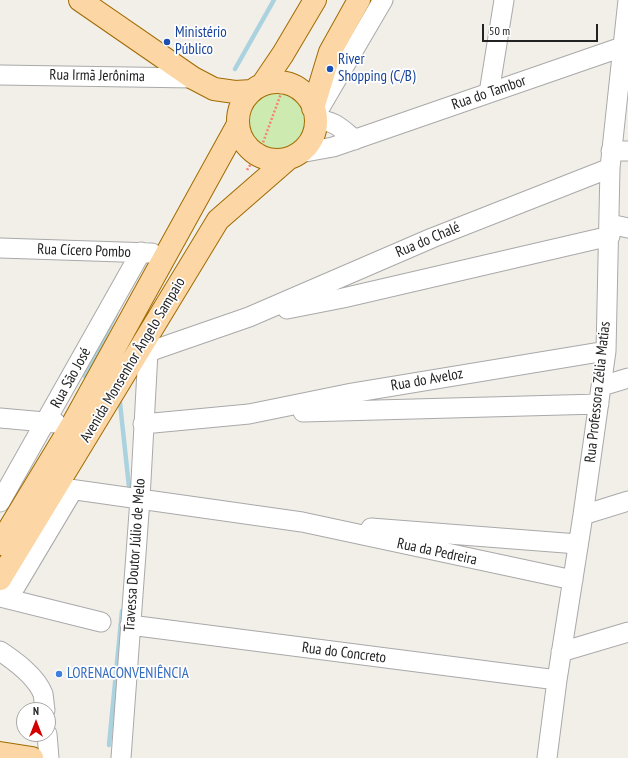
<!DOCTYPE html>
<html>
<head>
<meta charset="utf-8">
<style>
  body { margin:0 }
  #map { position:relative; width:628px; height:758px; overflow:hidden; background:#f2efe9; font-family:"PT Sans Narrow",sans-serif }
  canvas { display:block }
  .north { position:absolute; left:16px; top:702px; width:40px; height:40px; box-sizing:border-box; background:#fff; border:1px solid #a7a7a7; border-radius:50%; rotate:0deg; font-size:11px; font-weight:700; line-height:16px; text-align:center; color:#222 }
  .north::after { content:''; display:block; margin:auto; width:14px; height:18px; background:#d40000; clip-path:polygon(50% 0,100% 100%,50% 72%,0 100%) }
  .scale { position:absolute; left:482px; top:24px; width:116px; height:18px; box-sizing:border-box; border:2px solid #222; border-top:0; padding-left:5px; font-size:12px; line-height:14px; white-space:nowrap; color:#222; -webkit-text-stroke:3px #fff; paint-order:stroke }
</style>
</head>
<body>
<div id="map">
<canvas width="628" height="758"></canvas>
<div class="north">N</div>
<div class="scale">50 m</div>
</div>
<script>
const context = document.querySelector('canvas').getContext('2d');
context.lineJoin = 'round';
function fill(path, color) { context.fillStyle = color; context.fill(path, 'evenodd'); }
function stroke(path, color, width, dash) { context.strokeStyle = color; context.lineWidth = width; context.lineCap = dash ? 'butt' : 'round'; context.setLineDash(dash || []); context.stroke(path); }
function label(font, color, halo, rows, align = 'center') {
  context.font = font + ' "PT Sans Narrow",sans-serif'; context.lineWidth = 3.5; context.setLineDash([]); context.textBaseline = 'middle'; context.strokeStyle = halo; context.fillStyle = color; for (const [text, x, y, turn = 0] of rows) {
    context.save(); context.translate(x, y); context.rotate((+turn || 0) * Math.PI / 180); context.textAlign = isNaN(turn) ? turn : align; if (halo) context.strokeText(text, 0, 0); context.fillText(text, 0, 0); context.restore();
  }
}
fill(new Path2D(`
  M249 121a29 29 0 1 1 58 0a29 29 0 1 1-58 0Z`), '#cdebb0');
stroke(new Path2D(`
  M235,69L274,0
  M85,376L116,314
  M120,403L129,487
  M109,745L122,611`), '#aad3df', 4.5);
const minor = new Path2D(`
  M0,75L193,78
  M489,93L504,0
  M318,111L383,0
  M316,120C333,119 343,130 355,140
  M611,151H628
  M300,153L333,147L622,47
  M610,224L628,228
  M0,248L152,253
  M287,309L343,298L610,236
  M137,353L148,352L249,317L432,238L610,168
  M602,386L628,378
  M303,412L599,404
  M0,418L56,423
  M143,424L249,414L352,393L606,351
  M55,487L302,522L573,580
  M0,502L141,252
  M583,515L628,501
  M371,528L578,544
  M0,597L101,622
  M8,599L73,490
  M130,625L557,680
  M0,651C15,661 36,676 43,694C44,699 44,705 45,710
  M561,652L628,632
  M47,734L49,758
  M121,758L140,499L148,352
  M547,758L557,680L583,515L606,351L610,168L628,0`);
const major = new Path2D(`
  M80,0L193,78L214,89L235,92L252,91
  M238 121a39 39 0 1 1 78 0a39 39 0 1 1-78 0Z
  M262,85L283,54L315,0
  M313,108L330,52L359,0
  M0,544L72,425L237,126
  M0,579L218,220L288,159
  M0,753L32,758`);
stroke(minor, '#a9a9a9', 21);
stroke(major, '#a06b00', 24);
stroke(new Path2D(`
  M247,170L261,148L282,91`), '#fa8072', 2.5, [2, 2]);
stroke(minor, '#fff', 19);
stroke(major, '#fcd6a4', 22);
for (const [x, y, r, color] of [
  [167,42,4,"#1a4fb4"],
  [330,69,4,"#1a4fb4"],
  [59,674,4,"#3f7fe0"]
]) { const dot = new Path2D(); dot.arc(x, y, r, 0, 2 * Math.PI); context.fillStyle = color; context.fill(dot); stroke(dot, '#fff', 1.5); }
label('15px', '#164399', '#fff', [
  ["Ministério",175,33],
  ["Público",175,50],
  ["River",338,60],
  ["Shopping (C/B)",338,77]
], 'left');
label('15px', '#222', '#fff', [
  ["Rua Irmã Jerônima",97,76,1],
  ["Rua do Tambor",489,93,-19],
  ["Rua do Chalé",428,240,-23],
  ["Rua Cícero Pombo",84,251,2],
  ["Avenida Monsenhor Ângelo Sampaio",133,360,-59],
  ["Rua São José",71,378,-61],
  ["Rua do Aveloz",427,380,-10],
  ["Rua Professora Zélia Matias",598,392,-84],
  ["Rua da Pedreira",437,552,12],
  ["Travessa Doutor Júlio de Melo",135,555,-86],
  ["Rua do Concreto",344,653,7]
]);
label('15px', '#366cbe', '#fff', [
  ["LORENACONVENIÊNCIA",67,674]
], 'left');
</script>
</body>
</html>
